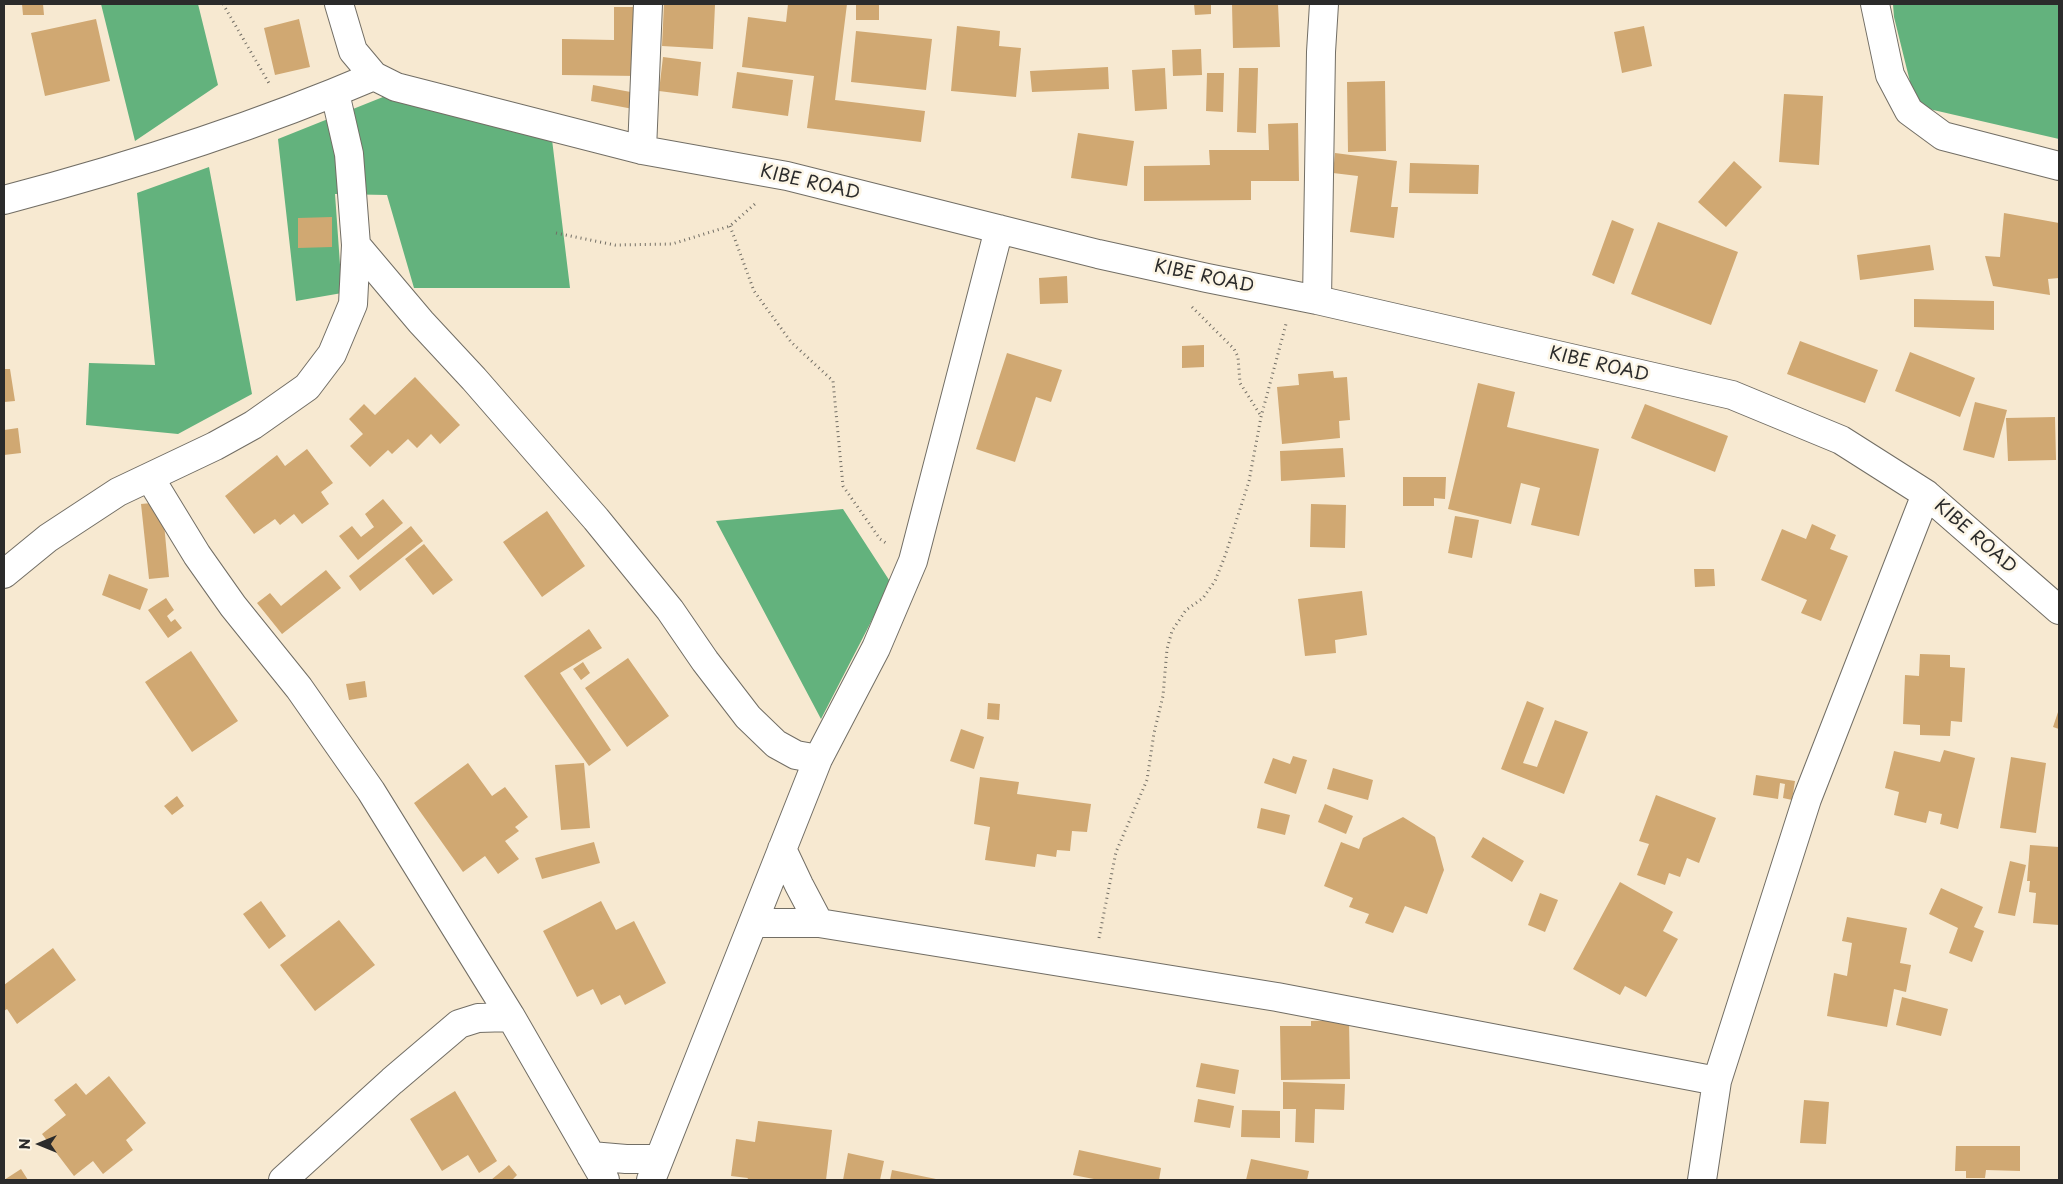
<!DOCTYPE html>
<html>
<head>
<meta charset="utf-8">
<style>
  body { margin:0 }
  #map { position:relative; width:2063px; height:1184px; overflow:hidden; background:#f7e9d1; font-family:"Playpen Sans",sans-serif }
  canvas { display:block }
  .frame { position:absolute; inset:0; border:5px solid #2b2b2b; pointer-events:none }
  .north { position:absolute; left:15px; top:1119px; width:50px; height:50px; -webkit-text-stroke:4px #fcf5e5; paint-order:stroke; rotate:270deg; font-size:14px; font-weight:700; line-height:20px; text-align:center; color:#2b2b2b }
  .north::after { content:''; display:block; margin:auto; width:18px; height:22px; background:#2b2b2b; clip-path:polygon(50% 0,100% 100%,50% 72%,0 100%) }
</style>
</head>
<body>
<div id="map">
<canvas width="2063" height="1184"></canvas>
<div class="frame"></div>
<div class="north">N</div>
</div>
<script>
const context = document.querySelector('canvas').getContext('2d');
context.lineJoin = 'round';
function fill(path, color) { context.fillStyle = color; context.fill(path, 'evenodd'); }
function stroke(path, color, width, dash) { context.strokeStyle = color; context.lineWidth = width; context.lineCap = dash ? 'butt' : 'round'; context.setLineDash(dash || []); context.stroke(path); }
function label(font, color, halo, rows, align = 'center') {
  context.font = font + ' "Playpen Sans",sans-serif'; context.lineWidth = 5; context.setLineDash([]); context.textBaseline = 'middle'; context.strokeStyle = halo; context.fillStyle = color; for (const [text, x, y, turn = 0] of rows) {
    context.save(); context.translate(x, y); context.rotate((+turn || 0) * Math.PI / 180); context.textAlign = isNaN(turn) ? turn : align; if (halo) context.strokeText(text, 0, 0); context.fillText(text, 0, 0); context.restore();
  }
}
fill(new Path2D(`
  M101,4H198L218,85L135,141Z
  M1893,4H2059V139L1916,106L1894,17Z
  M383,97L550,123L570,288H414L387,195L335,194L342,293L296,301L278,139Z
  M209,167L252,394L178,434L86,425L89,363L155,365L137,193Z
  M843,509L891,583L821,719L716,521Z`), '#63b27d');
fill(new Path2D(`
  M22,4H43L44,15H23Z
  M664,4L715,5L713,49L662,46Z
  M788,4H847L835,100L925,111L921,142L807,128L814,76L742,67L748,17L786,22Z
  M856,4H879V20H856Z
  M1194,4H1211V14L1195,15Z
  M1232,4H1278L1280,47L1233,48Z
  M614,7H639L638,76L562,75V39L614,40Z
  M96,19L110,81L45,96L31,33Z
  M299,19L310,67L275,75L264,28Z
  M957,26L1000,31L999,46L1021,48L1016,97L951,91Z
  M1644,26L1652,66L1622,73L1614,32Z
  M856,31L932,39L926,90L851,82Z
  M1201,49L1202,75L1173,76L1172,50Z
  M663,57L701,62L698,96L659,91Z
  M1108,67L1109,89L1032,92L1030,71Z
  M1165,68L1167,109L1135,111L1132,70Z
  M1239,68H1258L1256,133L1237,132Z
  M737,72L793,80L788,116L732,108Z
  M1207,73H1224L1223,112L1206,111Z
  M1385,81L1386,151L1348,152L1347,82Z
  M593,85L636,93L633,109L591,101Z
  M1784,94L1823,96L1819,165L1779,162Z
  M1298,123L1299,181H1251V200L1144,201V166L1210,165L1209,150H1269L1268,124Z
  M1078,133L1134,141L1127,186L1071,178Z
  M1335,153L1397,161L1391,207H1398L1394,238L1350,232L1358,176L1333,173Z
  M1734,161L1762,187L1726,227L1698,202Z
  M1410,163L1479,165L1478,194L1409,193Z
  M2004,213L2059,223V278L2048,279L2050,295L1993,286L1985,256L2000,257Z
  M332,217V247L298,248V218Z
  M1612,220L1634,229L1614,284L1592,275Z
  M1658,222L1738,252L1711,325L1631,294Z
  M1930,245L1934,270L1860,280L1857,255Z
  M1067,276L1068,303L1040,304L1039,278Z
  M1914,299L1994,301V330L1914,327Z
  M1800,341L1878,370L1865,403L1787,374Z
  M1204,345V367L1182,368V346Z
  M1910,352L1975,378L1960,417L1895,391Z
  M1007,353L1062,370L1051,402L1036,397L1015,462L976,449Z
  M4,369H10L15,401L4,402Z
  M1333,371L1334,378L1347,377L1350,420L1339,421L1340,438L1282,444L1277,387L1299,385L1298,374Z
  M415,377L460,425L440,444L431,434L417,448L408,439L392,454L388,450L370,467L350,446L363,434L349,419L364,404L375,415Z
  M1478,383L1515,392L1507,427L1599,449L1579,536L1531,525L1540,488L1521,483L1511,524L1448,509Z
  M1975,402L2007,410L1994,458L1963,450Z
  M1645,404L1728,436L1715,472L1631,438Z
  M2055,417L2056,460L2008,461L2006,418Z
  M18,428L21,453L4,455V430Z
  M1343,448L1345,477L1281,481L1280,451Z
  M307,449L333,483L321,492L329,504L302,524L294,514L280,525L275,519L254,534L225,496L277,455L285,466Z
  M1403,477H1446L1445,499L1434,498V506H1403Z
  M383,499L403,523L358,560L339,536L352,526L361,537L374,527L365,514Z
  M162,502L169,577L149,579L141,504Z
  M1311,504L1346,505L1345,548L1310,547Z
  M547,511L585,566L542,597L503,542Z
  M1455,516L1479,520L1472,558L1448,553Z
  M1812,524L1836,535L1830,549L1848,556L1821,621L1801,613L1807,600L1761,580L1782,529L1806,539Z
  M411,526L423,541L360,591L349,576Z
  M424,544L453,580L433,595L405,559Z
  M1694,569H1714L1715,586L1695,587Z
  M326,570L341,588L282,634L257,603L270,593L281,606Z
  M109,574L148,589L140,610L102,595Z
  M1362,591L1367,635L1335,640L1336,653L1305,656L1298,599Z
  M166,598L174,610L167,616L171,622L175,619L182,628L168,638L148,610Z
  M589,629L602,648L560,673L611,750L589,766L524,676Z
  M191,651L238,721L192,752L145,682Z
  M1920,654L1950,655V667L1965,668L1962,722L1951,721L1950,736L1920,735V725L1903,724L1905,675L1919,676Z
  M628,658L669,716L627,747L585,688Z
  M583,662L590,673L581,680L573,669Z
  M365,681L367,697L349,700L346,684Z
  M1527,701L1544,708L1523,763L1537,767L1555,720L1588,732L1564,794L1501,769Z
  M988,703L1000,704L999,720L987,719Z
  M2059,709V729L2053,727Z
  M961,729L984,737L974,769L950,761Z
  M1944,750L1975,758L1958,829L1940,824L1942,814L1929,811L1926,823L1894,815L1899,792L1885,788L1894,751L1940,762Z
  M1293,756L1307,760L1296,794L1264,783L1273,758L1290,764Z
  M2011,757L2046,763L2036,833L2000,828Z
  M468,763L492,796L505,787L528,817L515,827L519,831L505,841L519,859L498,874L485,856L463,872L414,803Z
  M584,763L590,828L561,830L555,765Z
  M1333,768L1373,780L1368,800L1327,789Z
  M1756,775L1795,781L1792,800L1783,798L1785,784L1780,783L1778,799L1753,795Z
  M980,777L1019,782L1017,794L1091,804L1087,832L1072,831L1070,851L1057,850L1056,857L1037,854L1035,867L985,860L990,827L974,824Z
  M1656,795L1716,818L1699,863L1687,858L1680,877L1669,873L1665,885L1637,875L1649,844L1639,841Z
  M177,796L184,806L172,815L164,806Z
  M1325,804L1353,816L1346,834L1318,822Z
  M1261,808L1290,815L1285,835L1257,828Z
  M1403,817L1435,837L1444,870L1427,914L1405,906L1393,933L1365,923L1369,914L1349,907L1353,898L1324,886L1341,842L1359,849L1363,838Z
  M1483,837L1524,861L1512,882L1471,857Z
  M594,842L600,863L542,879L535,858Z
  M2030,845L2059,847V925L2033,923L2036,893L2029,892L2030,881H2027Z
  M2010,861L2026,865L2015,916L1998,913Z
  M1620,882L1673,912L1663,931L1678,939L1646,997L1625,986L1620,995L1573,969Z
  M1941,888L1983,907L1974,927L1984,931L1972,962L1949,953L1958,928L1929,914Z
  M1540,893L1558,900L1545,932L1528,925Z
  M261,901L286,936L269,949L243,914Z
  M601,901L616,930L634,921L666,983L625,1005L620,995L601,1005L593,989L577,997L543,931Z
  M1847,917L1907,928L1900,963L1911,965L1906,992L1894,989L1887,1027L1827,1016L1834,973L1847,976L1852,943L1842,941Z
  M339,920L375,965L315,1011L280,965Z
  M53,948L76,980L17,1024L7,1009L4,1011V985Z
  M1902,997L1948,1009L1941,1036L1896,1025Z
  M1349,1020L1350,1079L1281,1080L1280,1026H1311V1021Z
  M1201,1063L1239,1070L1235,1094L1196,1087Z
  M109,1076L146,1123L126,1140L133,1150L103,1174L93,1161L74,1176L42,1134L66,1115L54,1100L76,1083L86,1095Z
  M1283,1082L1345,1084L1344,1110L1315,1109L1314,1143L1295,1142L1296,1109H1283Z
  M455,1091L497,1161L479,1173L468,1155L442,1171L410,1119Z
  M1198,1099L1234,1106L1230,1128L1194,1122Z
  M1804,1100L1829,1102L1826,1144L1800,1143Z
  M1242,1110L1280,1111V1138L1241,1137Z
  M758,1121L832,1130L826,1180H747L748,1178L731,1176L736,1139L755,1142Z
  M1956,1146H2020V1171L1986,1170L1985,1178H1966V1171H1955Z
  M1079,1150L1161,1168L1159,1180H1099L1073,1175Z
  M848,1153L884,1161L880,1180H843Z
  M1251,1159L1309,1171L1307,1180H1246Z
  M509,1165L517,1175L512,1180H491Z
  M21,1169L28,1180H4Z
  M892,1170L936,1179L935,1180H890Z`), '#d0a872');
const minor = new Path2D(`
  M339,4L353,51L374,76L396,87L642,150L787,176L1098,254L1207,278L1317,300L1732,395L1841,440L1926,494L2059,610
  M1875,4L1890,75L1909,111L1943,136L2059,166
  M642,150L648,4
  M4,200C129,167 255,127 374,76
  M356,245L421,322L474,379L596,519L670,610L705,661L748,717L776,744L796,755L818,759
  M1317,300L1321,52L1324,4
  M150,478L197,555L233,606L299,688L371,791L511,1017L605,1180
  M4,574L48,538L118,492L215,446L253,425L307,387L332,354L353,304L356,245L349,154L335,93
  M782,849L799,885L819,923
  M753,923H819L1277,997L1717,1081
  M591,1156L626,1159H658
  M283,1180L392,1081L459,1024L478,1018L511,1017
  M651,1180L818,759L876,648L913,561L999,229
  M1702,1180L1717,1081L1807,799L1926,494`);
stroke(minor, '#726e65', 30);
stroke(new Path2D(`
  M223,4L270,85
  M730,226L754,291L791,342L833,381L843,486L880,539L886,543
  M556,233L615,245L672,244L730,226L756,203
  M1192,307L1234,349L1238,357L1240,383L1261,416
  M1099,938L1116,852L1147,780L1154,733L1163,696L1167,649L1172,631L1186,610L1203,598L1215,581L1225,556L1249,481L1261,417L1286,324`), '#726e65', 3, [1, 4]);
stroke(minor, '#fff', 28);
label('18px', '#2b2b2b', '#fcf5e5', [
  ["KIBE ROAD",810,183,13],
  ["KIBE ROAD",1204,277,12],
  ["KIBE ROAD",1599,365,13],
  ["KIBE ROAD",1975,537,41]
]);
</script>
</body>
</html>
